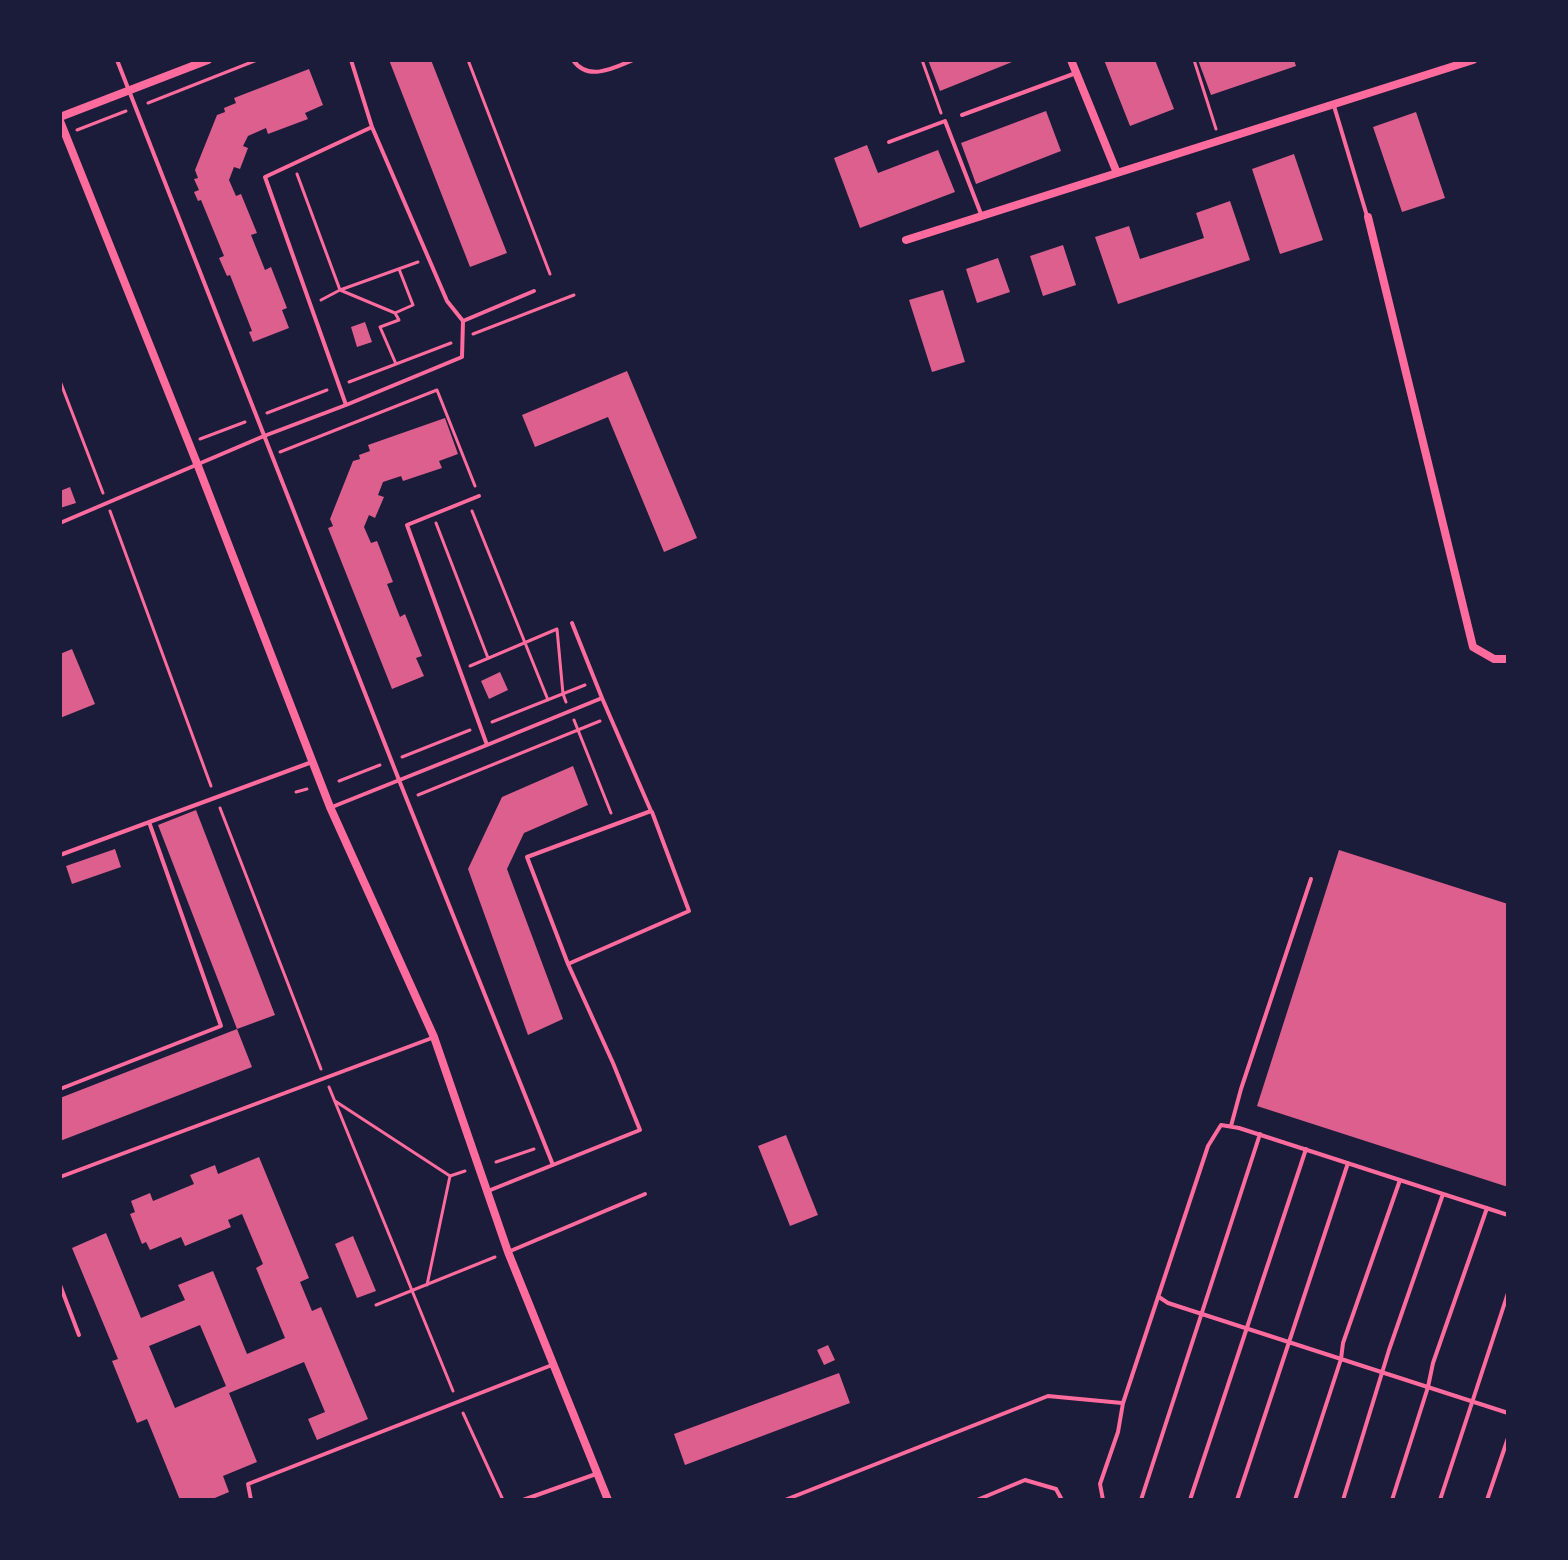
<!DOCTYPE html>
<html>
<head>
<meta charset="utf-8">
<style>
  body { margin:0 }
  #map { position:relative; width:1568px; height:1560px; overflow:hidden; background:#1b1b3a; font-family:"Sofia Sans Condensed",sans-serif }
  canvas { display:block }
  .frame { position:absolute; inset:0; border:62px solid #1b1b3a; pointer-events:none }
</style>
</head>
<body>
<div id="map">
<canvas width="1568" height="1560"></canvas>
<div class="frame"></div>
</div>
<script>
const context = document.querySelector('canvas').getContext('2d');
context.lineJoin = 'round';
function fill(path, color) { context.fillStyle = color; context.fill(path, 'evenodd'); }
function stroke(path, color, width, dash) { context.strokeStyle = color; context.lineWidth = width; context.lineCap = dash ? 'butt' : 'round'; context.setLineDash(dash || []); context.stroke(path); }
fill(new Path2D(`
  M389,60H431L507,253L470,267Z
  M928,60H1017L940,91Z
  M1104,60H1155L1174,109L1130,126Z
  M1198,60H1294L1296,66L1211,95Z
  M309,69L323,105L305,113L308,119L268,134L266,128L248,136L243,146L248,148L240,169L234,167L229,180L236,196L241,194L257,233L251,235L265,270L271,267L287,308L282,310L289,328L253,342L249,332L252,331L230,275L227,276L219,258L224,256L201,200L198,201L194,192L199,190L194,179L198,178L195,170L217,115L225,112L224,108L236,103L234,98Z
  M1046,111L1061,151L976,184L961,143Z
  M1416,112L1445,198L1402,212L1373,127Z
  M867,145L878,173L938,150L955,192L860,228L834,158Z
  M1294,154L1323,240L1280,254L1252,169Z
  M1230,201L1250,260L1118,304L1095,237L1129,226L1140,259L1204,238L1196,213Z
  M1063,245L1076,285L1043,296L1030,256Z
  M998,258L1010,292L977,303L966,269Z
  M943,290L965,362L932,372L909,300Z
  M365,322L372,342L357,347L351,327Z
  M627,371L697,538L664,552L608,417L535,447L522,415Z
  M445,418L458,454L439,461L442,468L403,481L401,476L383,482L378,495L384,497L375,518L369,515L364,527L371,543L377,541L393,582L387,584L400,617L405,614L422,656L416,658L424,676L392,689L328,528L333,526L330,519L353,461L360,459L359,455L370,451L368,445Z
  M70,487L76,503L60,508V491Z
  M72,649L95,704L60,718V654Z
  M500,672L508,690L489,699L481,681Z
  M573,766L588,805L524,833L507,869L563,1019L528,1035L468,869L502,797Z
  M196,810L275,1015L237,1029L158,825Z
  M115,849L121,867L72,884L66,866Z
  M1339,850L1508,904V1187L1257,1106Z
  M237,1029L252,1067L60,1141V1098Z
  M786,1135L818,1215L790,1226L758,1146Z
  M259,1157L309,1278L300,1282L312,1311L321,1307L368,1419L317,1440L308,1419L325,1412L304,1362L229,1393L257,1462L223,1476L229,1492L210,1500H180L147,1419L137,1423L112,1361L118,1359L72,1248L106,1233L141,1318L185,1300L178,1285L213,1271L247,1354L285,1338L256,1268L263,1264L242,1214L228,1220L231,1227L185,1246L181,1237L150,1250L146,1242L142,1244L130,1214L135,1212L131,1201L150,1193L153,1201L194,1184L190,1175L215,1165L218,1174ZM200,1325L226,1386L175,1408L149,1346Z
  M353,1236L376,1291L357,1298L335,1244Z
  M828,1345L835,1360L824,1365L817,1350Z
  M839,1373L850,1403L685,1465L674,1434Z`), '#dd5f8e');
stroke(new Path2D(`
  M468,60L550,274
  M922,60L941,113
  M1194,60L1216,129
  M148,103L257,60
  M77,130L126,111
  M297,174L340,290L395,313L399,320L380,327L396,364
  M321,300L340,290L418,262
  M395,313L413,305L399,269
  M473,334L574,295
  M60,381L103,493
  M349,382L451,343
  M267,413L327,390
  M200,439L245,422
  M280,452L437,390L475,486
  M110,511L211,786
  M472,511L548,700
  M436,523L488,658
  M470,666L557,629L563,694L566,702
  M574,720L611,813
  M492,722L585,685
  M402,757L470,730
  M339,781L380,765
  M296,792L307,789
  M418,795L600,721
  M220,808L321,1069
  M329,1087L453,1391
  M335,1101L450,1176L427,1285
  M496,1162L534,1149
  M450,1176L465,1171
  M376,1305L495,1257
  M463,1413L503,1500`), '#ff6b9d', 3);
stroke(new Path2D(`
  M117,60L399,780L553,1165
  M351,60L372,127
  M573,60C588,82 614,68 633,60
  M1334,106L1367,216
  M962,115L1076,73
  M889,142L945,121L981,214
  M346,405L462,357L463,321
  M60,523L264,436L346,405L265,177L372,127L447,301L463,321L534,291
  M572,623L602,698
  M487,745L602,698L651,811L527,857L568,964L613,1063L640,1130L488,1191
  M332,807L487,745L407,525L479,496
  M60,855L312,762
  M568,964L689,911L652,812
  M60,1089L221,1026L149,822
  M1231,1126L1241,1089L1311,879
  M60,1177L432,1038
  M508,1252L645,1194
  M60,1285L79,1335
  M1159,1297L1168,1303L1508,1413
  M251,1500L248,1484L552,1365
  M523,1500L596,1474
  M785,1500L1048,1396L1122,1403
  M977,1500L1025,1480L1056,1489L1062,1500
  M1103,1500L1100,1484L1118,1432L1123,1403L1208,1146L1221,1125L1239,1128L1508,1215
  M1141,1500L1260,1134
  M1190,1500L1306,1149
  M1237,1500L1348,1163
  M1295,1500L1341,1359L1343,1343L1400,1180
  M1343,1500L1389,1350L1443,1194
  M1392,1500L1428,1387L1433,1363L1487,1208
  M1440,1500L1508,1293
  M1487,1500L1508,1438`), '#ff6b9d', 4);
stroke(new Path2D(`
  M1071,60L1117,173
  M60,117L208,60
  M60,121L198,466L330,807L434,1037L508,1252L608,1500
  M1368,217L1473,647L1494,659H1508
  M906,240L1473,60`), '#ff6b9d', 8);
</script>
</body>
</html>
